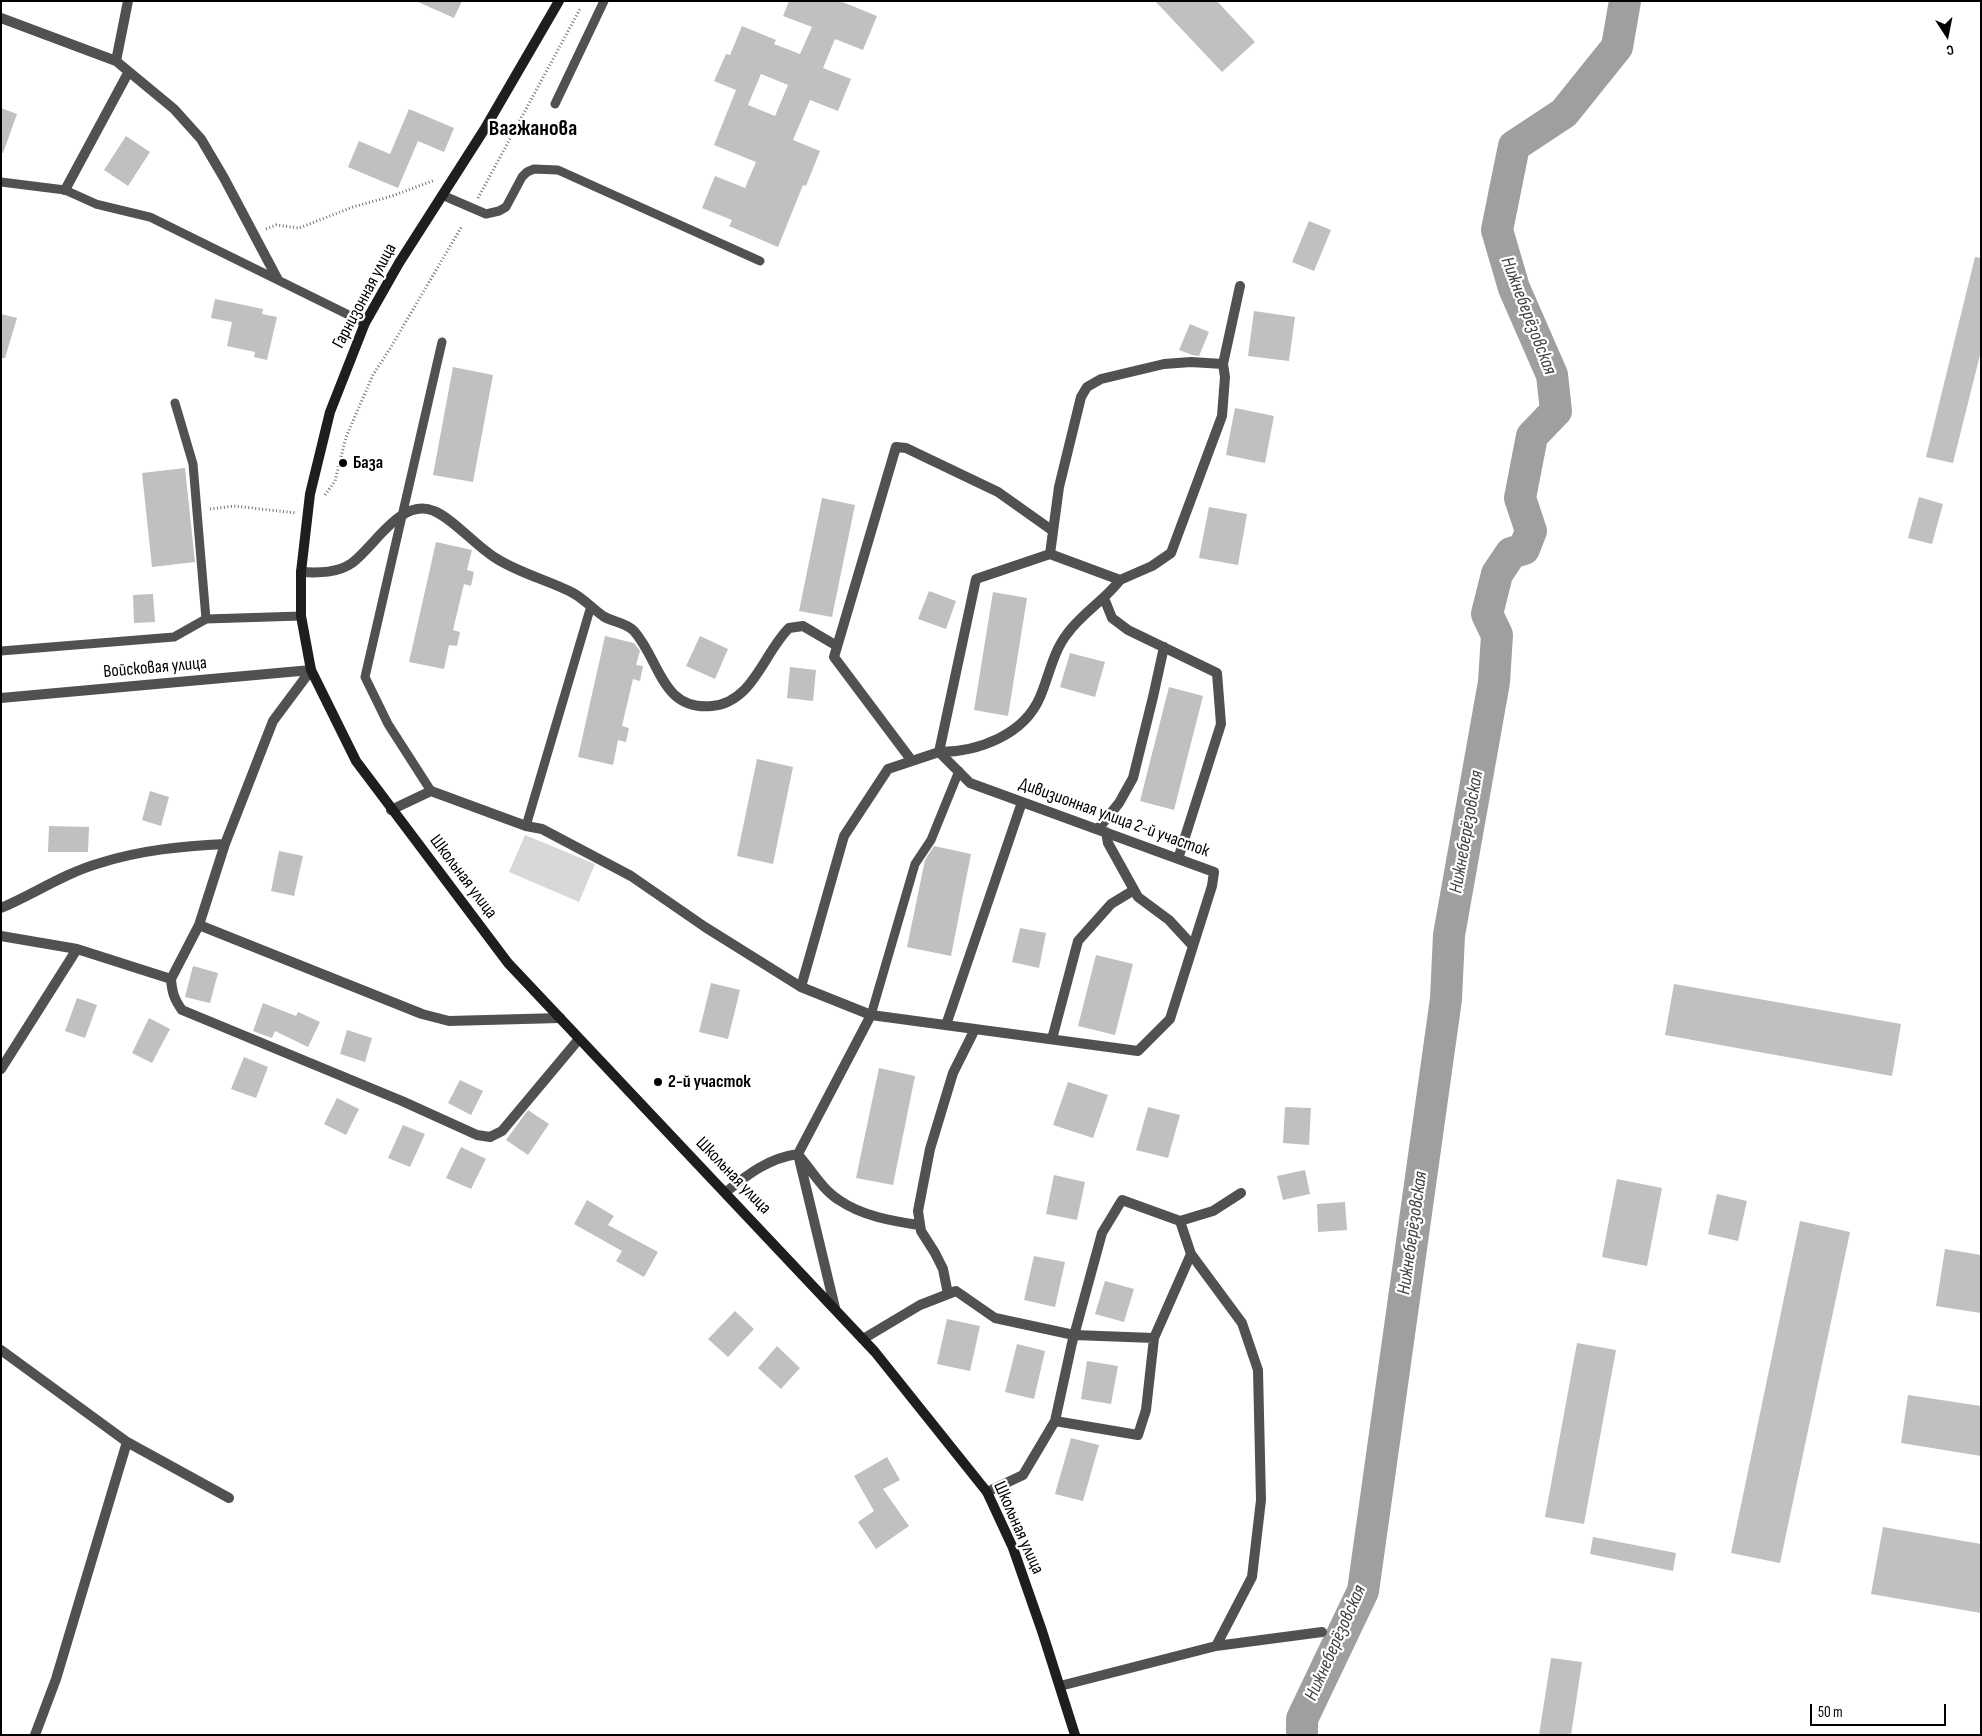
<!DOCTYPE html>
<html>
<head>
<meta charset="utf-8">
<style>
  body { margin:0 }
  #map { position:relative; width:1982px; height:1736px; overflow:hidden; background:#fff; font-family:"Sofia Sans Condensed",sans-serif }
  canvas { display:block }
  .frame { position:absolute; inset:0; border:2px solid #000; pointer-events:none }
  .north { position:absolute; left:1922px; top:10px; width:50px; height:50px; -webkit-text-stroke:4px #fff; paint-order:stroke; rotate:169deg; font-size:14px; font-weight:700; line-height:20px; text-align:center; color:#000 }
  .north::after { content:''; display:block; margin:auto; width:18px; height:22px; background:#000; clip-path:polygon(50% 0,100% 100%,50% 72%,0 100%) }
  .scale { position:absolute; left:1810px; top:1704px; width:136px; height:22px; box-sizing:border-box; border:2px solid #000; border-top:0; padding-left:6px; font-size:15px; line-height:18px; white-space:nowrap; color:#000; -webkit-text-stroke:4px #fff; paint-order:stroke }
</style>
</head>
<body>
<div id="map">
<canvas width="1982" height="1736"></canvas>
<div class="frame"></div>
<div class="north">С</div>
<div class="scale">50 m</div>
</div>
<script>
const context = document.querySelector('canvas').getContext('2d');
context.lineJoin = 'round';
function fill(path, color) { context.fillStyle = color; context.fill(path, 'evenodd'); }
function stroke(path, color, width, dash) { context.strokeStyle = color; context.lineWidth = width; context.lineCap = dash ? 'butt' : 'round'; context.setLineDash(dash || []); context.stroke(path); }
function label(font, color, halo, rows, align = 'center') {
  context.font = font + ' "Sofia Sans Condensed",sans-serif'; context.lineWidth = 4.5; context.setLineDash([]); context.textBaseline = 'middle'; context.strokeStyle = halo; context.fillStyle = color; for (const [text, x, y, turn = 0] of rows) {
    context.save(); context.translate(x, y); context.rotate((+turn || 0) * Math.PI / 180); context.textAlign = isNaN(turn) ? turn : align; if (halo) context.strokeText(text, 0, 0); context.fillText(text, 0, 0); context.restore();
  }
}
fill(new Path2D(`
  M525,835L595,864L579,902L509,872Z`), '#d8d8d8');
stroke(new Path2D(`
  M1302,1735V1719L1363,1591L1446,999L1449,935L1494,682L1497,635L1487,614L1497,574L1511,553L1524,549L1531,531L1520,498L1532,436L1556,411L1552,375L1514,288L1497,230L1514,146L1564,113L1617,47L1625,1`), '#9f9f9f', 32);
fill(new Path2D(`
  M416,1H462L454,18Z
  M789,1H840L877,16L863,50L835,39L823,68L851,79L838,111L810,100L793,140L820,151L806,186L803,185L778,247L729,226L732,220L702,208L715,176L745,188L756,162L714,145L736,90L714,81L726,54L730,55L742,26L776,40L774,44L800,54L812,27L783,16ZM761,74L788,85L775,116L748,105Z
  M1155,1H1217L1255,42L1222,72Z
  M1,108L17,114L3,153H1Z
  M409,109L454,128L444,152L418,141L398,188L348,167L359,141L390,154Z
  M126,136L150,152L128,186L104,170Z
  M1309,221L1331,230L1314,271L1292,262Z
  M1975,257L1981,258V351L1953,463L1926,457Z
  M215,299L263,309L262,314L277,317L267,360L254,357L255,352L227,346L232,322L211,318Z
  M1254,311L1295,317L1289,361L1248,356Z
  M1,314L17,318L5,358H1Z
  M1190,324L1209,332L1199,356L1192,355L1179,350Z
  M453,367L493,375L473,482L433,475Z
  M1235,408L1274,416L1265,463L1226,455Z
  M185,468L195,562L152,567L142,473Z
  M1919,497L1943,504L1932,544L1908,538Z
  M822,498L855,505L832,617L799,611Z
  M1209,507L1247,514L1238,565L1199,558Z
  M436,542L472,550L467,570L474,572L471,586L464,584L453,630L460,632L457,646L449,645L444,669L409,662Z
  M929,591L956,601L946,629L918,619Z
  M993,592L1027,598L1008,716L974,710Z
  M153,594L155,622L134,623L133,595Z
  M605,636L634,643L640,651L636,665L643,666L640,681L633,679L622,726L629,728L626,742L618,740L613,765L578,757Z
  M700,636L728,649L715,679L686,666Z
  M1070,653L1105,662L1095,697L1060,687Z
  M790,667L816,670L813,701L787,698Z
  M1169,687L1203,696L1174,810L1140,801Z
  M757,759L793,767L773,864L737,856Z
  M150,791L169,797L161,826L142,820Z
  M49,826L89,827L88,852H48Z
  M934,846L971,854L951,956L907,947L925,860Z
  M279,851L303,856L294,896L271,891Z
  M1020,928L1046,933L1039,968L1012,962Z
  M1096,955L1133,964L1115,1035L1078,1026Z
  M193,966L218,973L210,1003L185,997Z
  M711,983L740,990L728,1039L699,1032Z
  M1674,984L1901,1024L1892,1076L1665,1035Z
  M77,998L97,1005L85,1038L65,1031Z
  M263,1003L296,1016L298,1012L320,1022L308,1047L275,1031L272,1038L253,1031Z
  M149,1018L170,1029L152,1063L132,1053Z
  M347,1030L372,1038L365,1062L340,1054Z
  M244,1057L268,1067L256,1098L231,1089Z
  M879,1068L915,1076L893,1185L856,1178Z
  M460,1080L483,1091L471,1115L448,1103Z
  M1068,1082L1108,1095L1093,1138L1053,1125Z
  M337,1098L359,1109L346,1135L324,1124Z
  M1148,1107L1180,1115L1168,1158L1136,1150Z
  M1285,1107L1311,1108L1309,1145L1283,1143Z
  M528,1110L549,1124L528,1155L506,1140Z
  M403,1125L425,1134L410,1167L388,1158Z
  M461,1147L486,1159L471,1189L446,1178Z
  M1305,1170L1310,1194L1283,1200L1277,1176Z
  M1054,1175L1085,1182L1077,1220L1046,1214Z
  M1617,1179L1662,1188L1647,1266L1602,1257Z
  M1717,1194L1747,1201L1738,1241L1708,1234Z
  M587,1200L614,1216L608,1225L658,1252L644,1277L616,1261L622,1251L574,1224Z
  M1345,1202L1347,1230L1318,1232L1317,1204Z
  M1800,1221L1850,1232L1780,1563L1731,1553Z
  M1945,1249L1981,1255V1313L1936,1306Z
  M1034,1256L1065,1262L1055,1307L1024,1300Z
  M1105,1281L1134,1289L1124,1322L1095,1314Z
  M735,1311L754,1329L728,1357L708,1339Z
  M947,1319L980,1326L970,1371L937,1364Z
  M1577,1343L1616,1350L1584,1524L1545,1517Z
  M1017,1344L1045,1351L1034,1399L1005,1392Z
  M777,1346L800,1368L781,1389L758,1368Z
  M1087,1361L1118,1366L1111,1404L1081,1399Z
  M1908,1395L1981,1406V1456L1901,1443Z
  M1071,1438L1099,1445L1083,1501L1055,1494Z
  M887,1457L900,1480L883,1489L909,1526L876,1549L858,1522L874,1511L854,1476Z
  M1883,1527L1981,1544V1613L1871,1594Z
  M1593,1537L1676,1553L1673,1571L1590,1554Z
  M1551,1658L1582,1662L1571,1735H1539Z`), '#c0c0c0');
stroke(new Path2D(`
  M478,198L580,9
  M266,229L276,225L299,228L353,207L392,196L435,180
  M325,495L335,481L346,437L373,375L391,347L462,226
  M210,509L234,506L296,513`), '#737373', 3, [1, 2.5]);
stroke(new Path2D(`
  M555,104L604,1
  M1,182L65,190L96,204L150,217L365,323
  M442,195L486,214L499,211L506,207L522,177L527,172L534,169L558,170L760,261
  M175,403L193,464L206,619L301,616
  M1,651L174,637L206,619
  M431,791L388,724L365,677L442,342
  M526,826L591,606
  M871,1015L915,864L931,840L959,771`), '#515151', 9);
stroke(new Path2D(`
  M128,1L116,61L174,109L201,139L224,178L277,278
  M1,18L116,61
  M65,190L128,73
  M1050,554L1059,487L1081,397L1087,387L1101,379L1164,364L1191,362L1223,364
  M301,572C319,573 338,573 352,563C375,546 401,497 434,511C452,518 475,545 494,557C518,573 548,580 573,593C584,599 593,609 603,616C612,622 626,622 634,631C660,660 661,711 712,706C753,702 763,654 789,628L803,626L837,646
  M1104,598L1112,618L1128,630L1217,673L1221,724L1178,859
  M1,698L311,670
  M939,752C978,752 1024,735 1040,697C1049,676 1053,652 1067,634C1082,613 1105,600 1120,580
  M912,761L834,657L896,447L906,448L998,492L1053,531
  M391,810L431,791L526,826L542,829L631,876L705,927L801,987
  M1098,829L1119,803L1133,778L1153,697L1164,647
  M1106,832L1108,843L1138,897L1169,920L1193,946
  M1,908C34,894 65,873 100,863C141,850 183,846 225,844
  M199,925L422,1014L449,1021L560,1018
  M1,936L77,949L171,979L199,925L225,844L273,721L311,670
  M171,979C172,992 174,999 182,1010L402,1101L477,1135L490,1137L502,1131L579,1039
  M871,1015L1138,1051L1170,1019L1212,886L1214,872L970,783L939,752
  M946,1025L1022,802
  M1052,1039L1078,941L1111,904L1134,890
  M1,1069L77,949
  M798,1154L871,1015L801,987L844,836L888,769L939,752L976,579L1050,554L1120,580L1152,566L1171,553L1222,416L1225,377L1223,364L1240,286
  M798,1154L835,1308
  M800,1157C812,1171 823,1190 839,1200C862,1216 892,1221 919,1225
  M726,1192C748,1174 769,1158 798,1154
  M1191,1254L1242,1323L1258,1370L1261,1500L1252,1577L1216,1646
  M948,1294L943,1269L935,1253L921,1231L918,1211L930,1149L953,1073L975,1029
  M863,1339L920,1305L956,1291L995,1318L1074,1335L1154,1338
  M1,1350L127,1442L229,1498
  M1055,1421L1138,1435L1146,1410L1154,1338L1191,1254L1180,1221
  M987,1492L1023,1475L1055,1421L1072,1343L1102,1233L1122,1200L1180,1221L1213,1211L1241,1193
  M1060,1686L1216,1646L1322,1632
  M35,1735L56,1679L127,1442`), '#515151', 10);
stroke(new Path2D(`
  M559,1L484,130L399,263L365,323L330,412L310,494L301,572V616L311,670L356,761L508,963L875,1352L987,1492L1013,1548L1042,1631L1075,1735`), '#1e1e1e', 10);
for (const [x, y, r, color] of [
  [343,463,5,"#000"],
  [658,1082,5,"#000"]
]) { const dot = new Path2D(); dot.arc(x, y, r, 0, 2 * Math.PI); context.fillStyle = color; context.fill(dot); stroke(dot, '#fff', 2); }
label('18px', '#000', '#fff', [
  ["Гарнизонная улица",365,296,-62],
  ["Войсковая улица",155,668,-5],
  ["Дивизионная улица 2-й участок",1114,818,20],
  ["Школьная улица",463,877,53],
  ["Школьная улица",733,1176,46],
  ["Школьная улица",1018,1528,66]
]);
label('bold 18px', '#000', '#fff', [
  ["База",353,463],
  ["2-й участок",668,1082]
], 'left');
label('italic 19px', '#404040', '#fff', [
  ["Нижнеберёзовская",1528,316,69],
  ["Нижнеберёзовская",1467,832,-80],
  ["Нижнеберёзовская",1413,1233,-82],
  ["Нижнеберёзовская",1336,1643,-66]
]);
label('bold 22px', '#000', '#fff', [
  ["Вагжанова",533,129]
]);
</script>
</body>
</html>
